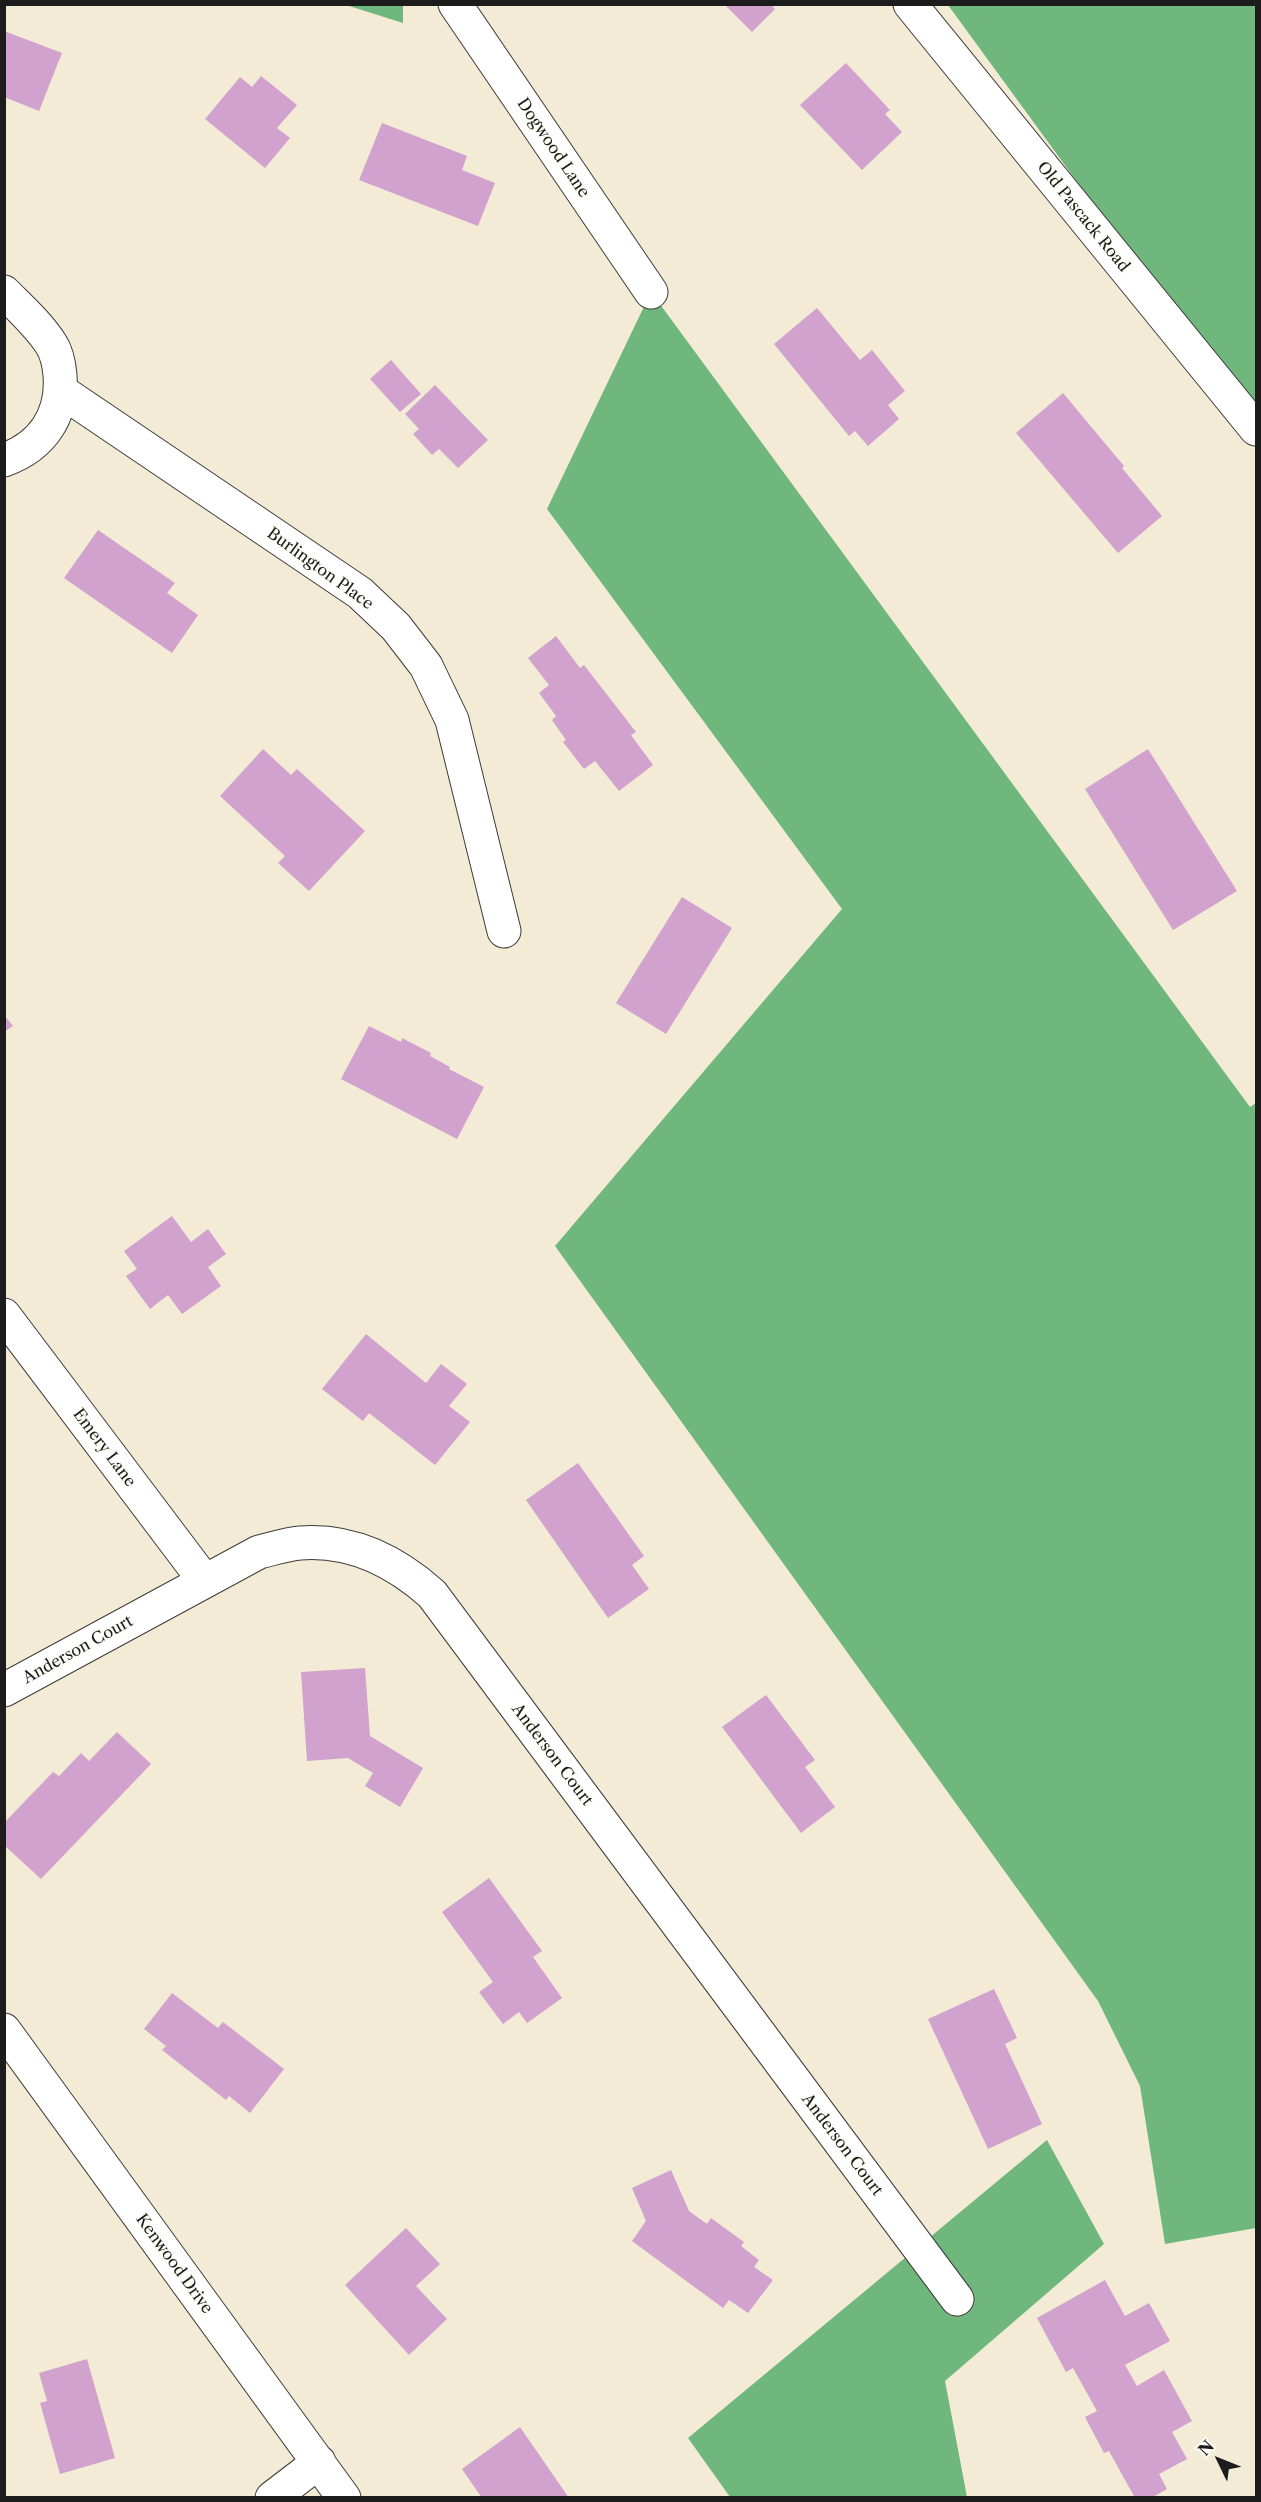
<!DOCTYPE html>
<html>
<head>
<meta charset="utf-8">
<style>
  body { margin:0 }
  #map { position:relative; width:1261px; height:2502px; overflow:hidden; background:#f3ebd6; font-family:"Libre Caslon Text",serif }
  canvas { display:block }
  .frame { position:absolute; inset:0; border:6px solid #1c1c1c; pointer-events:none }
  .north { position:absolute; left:1189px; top:2430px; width:60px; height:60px; -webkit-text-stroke:4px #fdfcf7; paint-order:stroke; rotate:313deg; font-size:16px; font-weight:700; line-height:24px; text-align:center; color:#1c1c1c }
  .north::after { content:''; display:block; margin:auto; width:21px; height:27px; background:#1c1c1c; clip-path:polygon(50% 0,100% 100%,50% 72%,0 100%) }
</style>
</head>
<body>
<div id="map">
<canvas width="1261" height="2502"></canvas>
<div class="frame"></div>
<div class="north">N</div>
</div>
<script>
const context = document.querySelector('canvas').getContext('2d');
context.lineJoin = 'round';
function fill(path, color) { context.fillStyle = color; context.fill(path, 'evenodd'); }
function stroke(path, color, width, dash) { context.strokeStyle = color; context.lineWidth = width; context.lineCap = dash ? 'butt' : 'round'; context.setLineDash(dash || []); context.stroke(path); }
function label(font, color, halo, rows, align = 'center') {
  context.font = font + ' "Libre Caslon Text",serif'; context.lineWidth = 4.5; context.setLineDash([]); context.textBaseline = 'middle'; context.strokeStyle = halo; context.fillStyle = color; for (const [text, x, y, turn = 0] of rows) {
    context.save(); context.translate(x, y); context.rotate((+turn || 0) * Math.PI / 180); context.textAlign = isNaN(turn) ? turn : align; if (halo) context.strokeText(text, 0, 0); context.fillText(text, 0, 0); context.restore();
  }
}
fill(new Path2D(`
  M346,5H403V23Z
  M948,5H1256V427Z
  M651,292L1250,1107L1256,1103V2228L1165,2244L1140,2086L1098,2001L555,1246L842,909L547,509Z
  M1047,2140L1104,2244L945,2381L967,2497H730L688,2438Z`), '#6fb77d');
fill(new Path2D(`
  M724,4H770L775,9L752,32Z
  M4,31L62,53L39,111L4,97Z
  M846,63L890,110L885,114L902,132L862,170L800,105Z
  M261,76L297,105L277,128L290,138L265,168L205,119L240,77L252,87Z
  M382,123L467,156L462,170L495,183L478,226L359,180Z
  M817,308L860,360L872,350L905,391L888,405L899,419L868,446L855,431L849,436L774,344Z
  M391,360L421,394L400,412L370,379Z
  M435,385L488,440L458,468L439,449L432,455L413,434L419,429L405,414Z
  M1063,393L1124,466L1122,468L1162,516L1118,553L1016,433Z
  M98,530L175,583L167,593L198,615L172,653L64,578Z
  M556,636L580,668L584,665L636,732L631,735L653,765L619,791L595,761L584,769L563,742L566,740L552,720L556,716L539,693L549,685L528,658Z
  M263,749L291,775L297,769L365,831L309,891L278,863L285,856L220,796Z
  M1148,749L1237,891L1173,930L1085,789Z
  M682,897L732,928L666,1034L616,1003Z
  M4,1015L13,1026L4,1032Z
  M369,1026L401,1042L402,1038L431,1053L430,1056L450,1067L449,1069L484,1087L457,1139L341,1079Z
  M172,1216L191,1242L208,1229L226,1254L208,1267L221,1286L182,1314L168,1295L150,1309L126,1276L137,1269L124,1251Z
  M366,1334L426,1383L441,1364L467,1384L449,1406L470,1422L435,1465L369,1413L363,1421L322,1389Z
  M578,1463L644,1556L632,1565L649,1589L608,1618L526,1500Z
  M365,1668L370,1736L423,1768L400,1807L365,1786L373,1773L348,1758L307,1761L301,1672Z
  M766,1695L815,1760L805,1767L835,1807L801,1833L722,1727Z
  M117,1732L151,1764L41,1879L4,1845V1823L53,1772L59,1776L81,1753L89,1761Z
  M489,1878L542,1951L533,1957L562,1998L527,2023L519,2012L503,2024L479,1992L493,1982L442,1912Z
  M994,1989L1017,2038L1005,2044L1042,2124L988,2149L928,2019Z
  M172,1993L218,2028L223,2022L284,2069L250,2113L229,2096L226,2100L162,2050L166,2046L144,2029Z
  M671,2170L689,2211L707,2224L711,2218L744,2242L741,2246L759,2260L754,2267L773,2280L748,2313L729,2300L723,2308L632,2241L646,2221L632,2188Z
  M406,2228L440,2264L416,2286L447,2319L409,2355L345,2285Z
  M1105,2280L1125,2316L1149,2303L1170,2341L1125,2365L1137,2386L1164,2370L1192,2421L1172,2432L1187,2459L1159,2474L1167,2489L1151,2498H1135L1109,2451L1104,2453L1085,2417L1097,2411L1073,2368L1066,2372L1037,2318Z
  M87,2359L115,2458L60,2474L40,2403L47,2401L39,2373Z
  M520,2427L569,2498H482L462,2469Z`), '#d0a2cd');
const street = new Path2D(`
  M455,4L651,292
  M910,4L1256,429
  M4,292C20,308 39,325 51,344C57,353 59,364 60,375C63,415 43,446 4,460
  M61,391L360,593L396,627L426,666L452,720L504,931
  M4,1315L204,1580
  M4,1690L259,1552C272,1549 287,1544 300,1543C351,1539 395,1561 432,1594L957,2299
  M4,2030L344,2498
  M272,2498L319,2462`);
stroke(street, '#3c3b38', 35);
stroke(street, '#fff', 33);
label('16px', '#1c1c1c', '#fdfcf7', [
  ["Dogwood Lane",553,148,56],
  ["Old Pascack Road",1083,217,51],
  ["Burlington Place",320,569,36],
  ["Emery Lane",104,1448,53],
  ["Anderson Court",78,1650,-29],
  ["Anderson Court",552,1755,53],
  ["Anderson Court",842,2145,53],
  ["Kenwood Drive",174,2264,54]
]);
</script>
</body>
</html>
